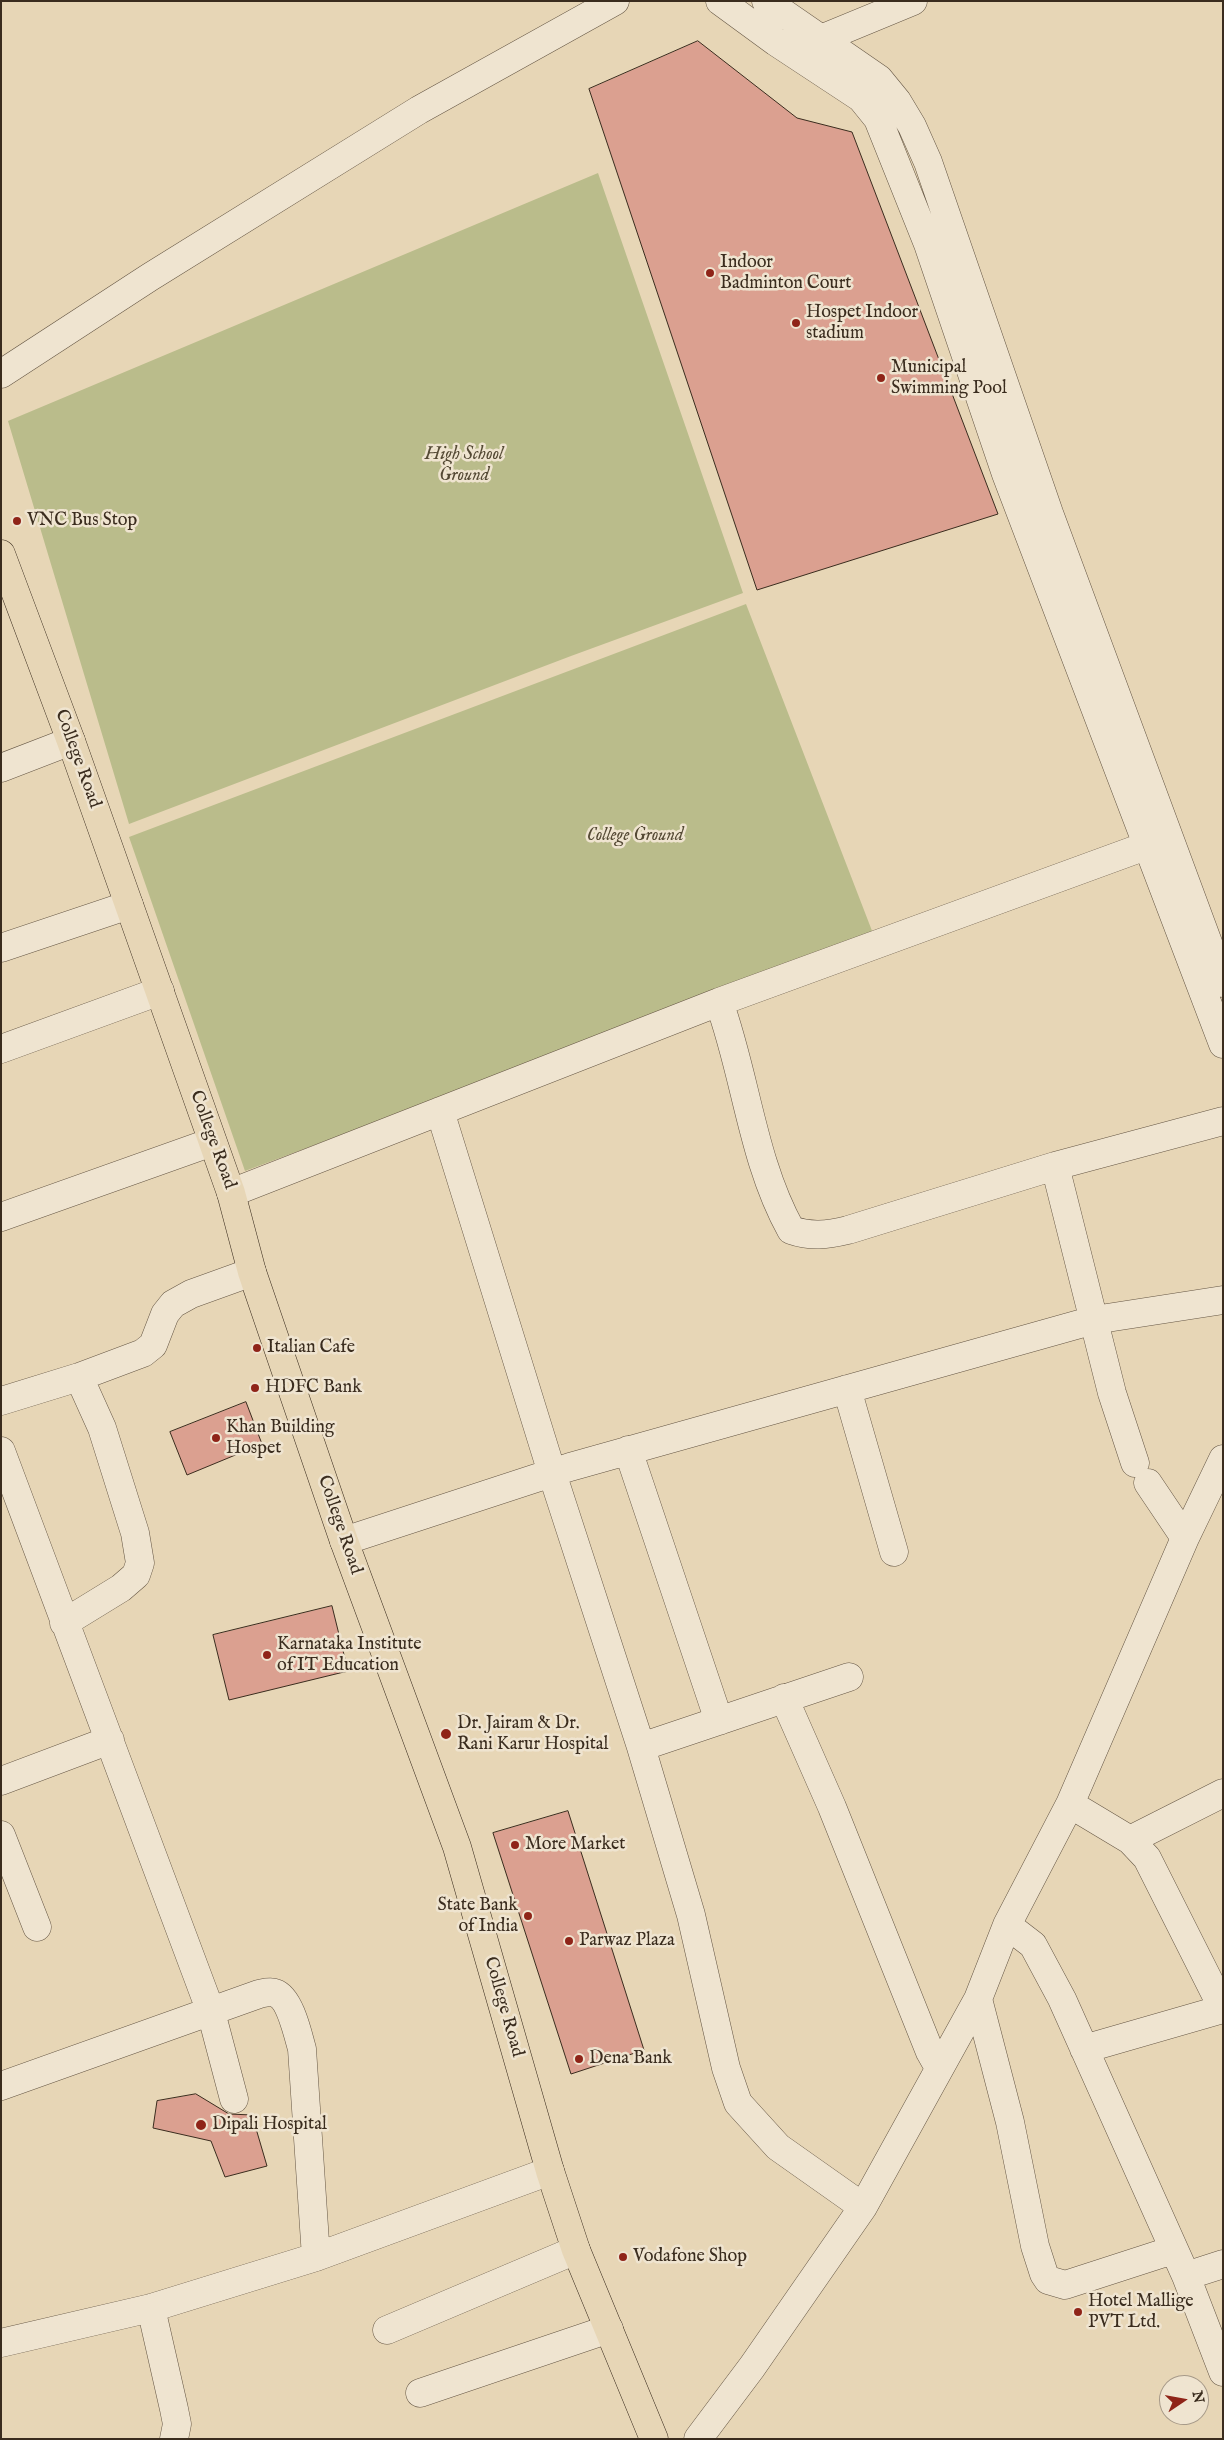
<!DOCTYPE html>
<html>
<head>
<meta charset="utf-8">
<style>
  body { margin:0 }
  #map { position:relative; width:1224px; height:2440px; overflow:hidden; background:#e7d6b6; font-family:"IM FELL English",serif }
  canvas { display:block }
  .frame { position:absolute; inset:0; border:2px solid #3a2c1e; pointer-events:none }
  .north { position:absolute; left:1159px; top:2375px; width:50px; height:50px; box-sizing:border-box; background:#efe4d0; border:1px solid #a79a89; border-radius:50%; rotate:78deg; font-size:14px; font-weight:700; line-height:20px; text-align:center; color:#3a2c1e }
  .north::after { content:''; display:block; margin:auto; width:18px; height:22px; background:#8f2418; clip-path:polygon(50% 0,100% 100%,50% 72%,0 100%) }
</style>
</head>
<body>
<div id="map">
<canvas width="1224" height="2440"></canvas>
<div class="frame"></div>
<div class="north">N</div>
</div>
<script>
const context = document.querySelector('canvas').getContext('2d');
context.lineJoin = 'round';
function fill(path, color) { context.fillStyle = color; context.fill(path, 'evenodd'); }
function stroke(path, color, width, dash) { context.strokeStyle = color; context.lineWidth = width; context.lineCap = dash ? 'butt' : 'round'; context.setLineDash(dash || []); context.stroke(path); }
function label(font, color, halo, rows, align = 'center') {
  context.font = font + ' "IM FELL English",serif'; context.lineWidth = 5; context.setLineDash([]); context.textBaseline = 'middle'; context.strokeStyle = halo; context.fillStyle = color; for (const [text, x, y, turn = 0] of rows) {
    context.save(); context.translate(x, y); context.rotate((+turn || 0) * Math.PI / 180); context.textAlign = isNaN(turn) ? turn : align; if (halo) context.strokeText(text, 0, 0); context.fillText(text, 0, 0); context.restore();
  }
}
fill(new Path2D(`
  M598,173L743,593L571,656L129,824L8,421Z
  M746,604L874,936L245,1171L129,837Z`), '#babc8b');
const building = new Path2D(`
  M698,41L797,118L852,132L998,514L757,590L589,89Z
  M246,1402L262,1444L187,1475L170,1432Z
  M332,1606L348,1671L229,1700L213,1635Z
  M568,1811L644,2050L571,2074L493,1833Z
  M196,2094L229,2114L252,2115L267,2166L225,2177L211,2141L153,2128L157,2101Z`);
fill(building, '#dba090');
stroke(building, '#3a2c1e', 1);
const minor = new Path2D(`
  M720,1L776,42L861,98L878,119L928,244L1006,474L1223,1044
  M766,1L879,79L897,101L912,126L928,162L1049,513L1223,983
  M821,39L913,1
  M1,374L150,277L419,110L615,1
  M1,768L71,741
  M1,948L129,905
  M719,1002C746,1076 752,1160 791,1230C811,1237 827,1235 848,1230L1055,1166L1223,1121
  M1,1049L160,991
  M440,1111L552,1473L641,1747
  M1055,1166L1112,1393L1135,1463
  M231,1193L719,1002L1165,839
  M1,1217L212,1142
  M847,1389L894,1552
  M1,1401L79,1377L143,1353L153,1345L165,1314L173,1304L191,1294L252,1272
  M628,1450L719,1721
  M1,1451L211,2012L234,2099
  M1148,1483L1185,1538
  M344,1541L570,1467L1094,1320L1223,1300
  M64,1623L121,1588L136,1575L140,1563L135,1533L102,1428L79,1377
  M849,1677L641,1747L691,1915L726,2068L738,2103L778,2147L863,2207
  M784,1698L832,1807L930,2052L939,2068
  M1,1781L110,1740
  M1070,1804L1130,1840L1147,1858L1223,2009
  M1,1835L37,1927
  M1130,1840L1223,1793
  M1007,1925L1033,1945L1062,1999L1186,2276L1223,2372
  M978,1999L1010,2122L1035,2246L1044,2274L1048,2280L1065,2285L1173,2250
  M1084,2049L1223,2009
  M1,2086L259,1994C264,1993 270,1991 275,1993C290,1998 298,2035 302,2049L316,2257
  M1186,2276L1223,2264
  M151,2308L174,2409L177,2424L174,2439
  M387,2330L576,2250
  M1,2343L151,2308L316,2257L550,2171
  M420,2393L609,2329
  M698,2439L752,2367L863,2207L978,1999L1007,1925L1070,1804L1185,1538L1223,1459`);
const major = new Path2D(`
  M1,554L71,741L231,1193L252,1272L344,1541L457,1847L550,2171L576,2250L654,2439`);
stroke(minor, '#655644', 29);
stroke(major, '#3a2c1e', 29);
stroke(minor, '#efe4d0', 28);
stroke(major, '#e7d6b6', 28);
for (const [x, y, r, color] of [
  [710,273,5,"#8f2418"],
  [796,323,5,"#8f2418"],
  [881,378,5,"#8f2418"],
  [17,521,5,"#8f2418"],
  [257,1348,5,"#8f2418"],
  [255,1388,5,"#8f2418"],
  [216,1438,5,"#8f2418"],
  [267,1655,5,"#8f2418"],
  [446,1734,6,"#8f2418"],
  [515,1845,5,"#8f2418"],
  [528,1916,5,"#8f2418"],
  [569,1941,5,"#8f2418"],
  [579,2059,5,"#8f2418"],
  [201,2125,6,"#8f2418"],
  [623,2257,5,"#8f2418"],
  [1078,2312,5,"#8f2418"]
]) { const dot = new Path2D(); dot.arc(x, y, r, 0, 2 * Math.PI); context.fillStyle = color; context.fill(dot); stroke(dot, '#efe4d0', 2); }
label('18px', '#3a2c1e', '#efe4d0', [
  ["Indoor",720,263],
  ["Badminton Court",720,284],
  ["Hospet Indoor",806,313],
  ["stadium",806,334],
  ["Municipal",891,368],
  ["Swimming Pool",891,389],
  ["VNC Bus Stop",27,521],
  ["Italian Cafe",267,1348],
  ["HDFC Bank",265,1388],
  ["Khan Building",226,1428],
  ["Hospet",226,1449],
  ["Karnataka Institute",277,1645],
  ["of IT Education",277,1666],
  ["Dr. Jairam & Dr.",457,1724],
  ["Rani Karur Hospital",457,1745],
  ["More Market",525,1845],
  ["State Bank",518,1906,"right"],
  ["of India",518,1927,"right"],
  ["Parwaz Plaza",579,1941],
  ["Dena Bank",589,2059],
  ["Dipali Hospital",212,2125],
  ["Vodafone Shop",633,2257],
  ["Hotel Mallige",1088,2302],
  ["PVT Ltd.",1088,2323]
], 'left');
label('italic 18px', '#544934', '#efe4d0', [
  ["High School",464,455],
  ["Ground",464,476],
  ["College Ground",635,836]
]);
label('18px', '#3a2c1e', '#efe4d0', [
  ["College Road",77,759,70],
  ["College Road",212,1140,70],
  ["College Road",339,1525,71],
  ["College Road",503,2007,74]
]);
</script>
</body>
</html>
